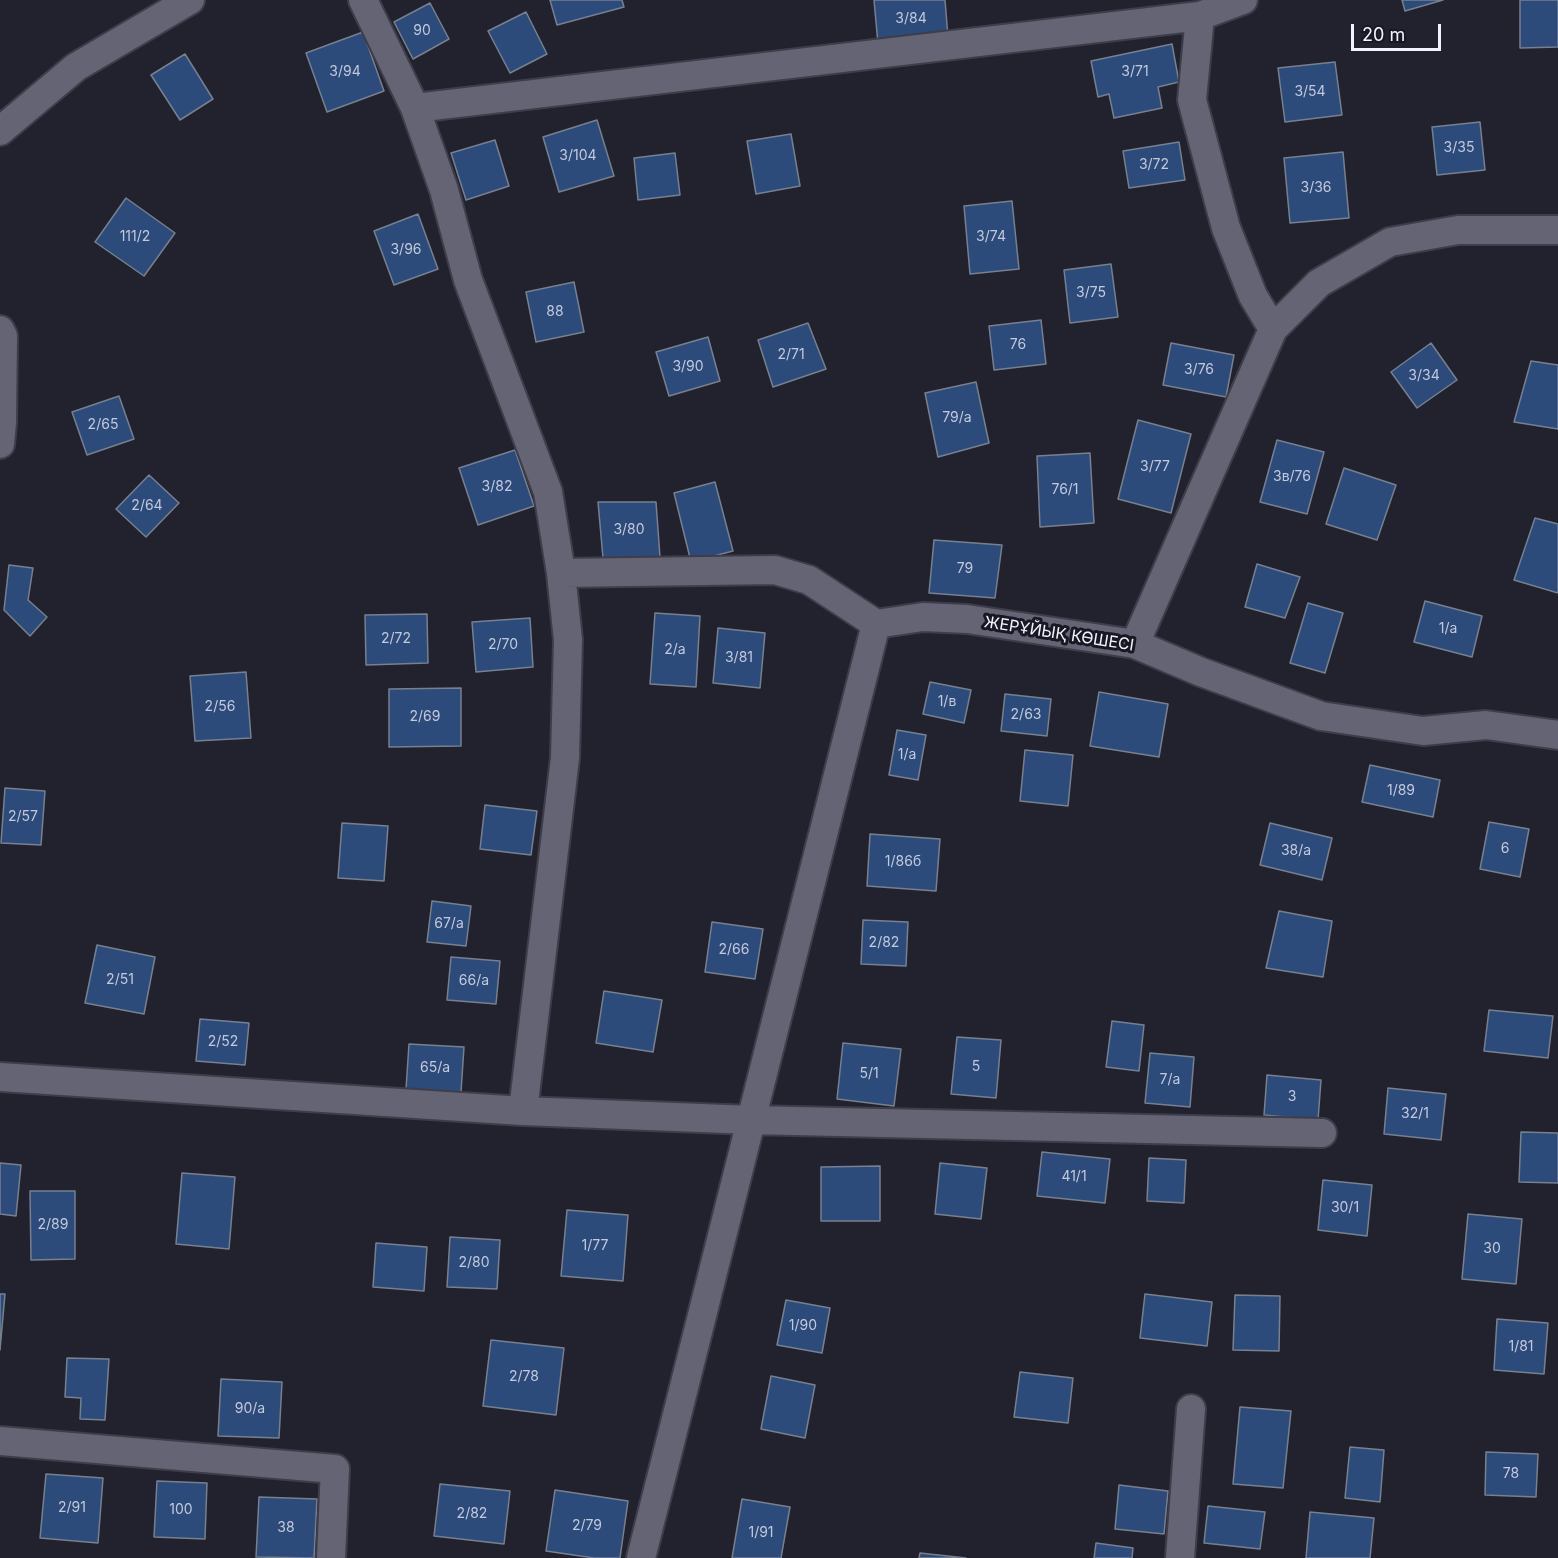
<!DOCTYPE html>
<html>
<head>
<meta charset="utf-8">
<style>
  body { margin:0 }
  #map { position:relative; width:1558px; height:1558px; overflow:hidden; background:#22212e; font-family:Inter,sans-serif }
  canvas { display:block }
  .scale { position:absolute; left:1351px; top:24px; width:90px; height:27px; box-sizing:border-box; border:3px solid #f3f3fd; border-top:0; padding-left:8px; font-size:18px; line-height:21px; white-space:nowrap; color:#f3f3fd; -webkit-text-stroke:4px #181825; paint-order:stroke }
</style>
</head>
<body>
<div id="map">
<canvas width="1558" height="1558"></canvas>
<div class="scale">20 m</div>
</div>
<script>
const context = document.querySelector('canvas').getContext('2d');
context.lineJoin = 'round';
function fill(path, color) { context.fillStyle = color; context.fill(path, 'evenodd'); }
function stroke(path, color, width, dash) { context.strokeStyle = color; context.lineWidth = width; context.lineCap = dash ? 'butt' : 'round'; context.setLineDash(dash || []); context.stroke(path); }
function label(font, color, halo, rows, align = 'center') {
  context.font = font + ' Inter,sans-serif'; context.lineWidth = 6; context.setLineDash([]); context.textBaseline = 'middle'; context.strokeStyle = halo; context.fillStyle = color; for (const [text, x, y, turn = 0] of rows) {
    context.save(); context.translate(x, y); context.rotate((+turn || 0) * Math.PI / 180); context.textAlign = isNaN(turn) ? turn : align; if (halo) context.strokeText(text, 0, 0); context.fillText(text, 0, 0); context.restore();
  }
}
const building = new Path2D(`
  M550,0H622L624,7L557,25Z
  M874,0H945L948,37L878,44Z
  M1402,0H1443L1405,11Z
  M1520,0H1558V47L1520,48Z
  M430,3L449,39L413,59L394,22Z
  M526,12L547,54L510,73L488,31Z
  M363,32L384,91L327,112L306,53Z
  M1172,44L1179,82L1158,87L1162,108L1114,118L1109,94L1098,97L1091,61Z
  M185,54L213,99L180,120L151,75Z
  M1335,62L1342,115L1285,122L1278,68Z
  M597,120L614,176L559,192L543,137Z
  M1480,122L1485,170L1437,175L1432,127Z
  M791,134L800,186L756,194L747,141Z
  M495,140L509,186L466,200L451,153Z
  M1179,142L1185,180L1129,188L1123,151Z
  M1343,152L1349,218L1290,223L1284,158Z
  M675,153L680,195L638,200L634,158Z
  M126,198L175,233L144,276L95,242Z
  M1012,201L1019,269L970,274L964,206Z
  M418,214L438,269L394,285L374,231Z
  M1111,264L1118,317L1070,323L1064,270Z
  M574,282L584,332L536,342L526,292Z
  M1041,320L1046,364L994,370L989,326Z
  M808,323L826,369L773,387L758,340Z
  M708,337L720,381L669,396L656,352Z
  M1171,343L1234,355L1226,397L1163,385Z
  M1431,343L1457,380L1417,408L1391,372Z
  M1531,361L1558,365V429L1514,422Z
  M976,382L989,443L938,457L925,393Z
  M119,396L134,439L87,455L72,412Z
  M1138,420L1191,434L1171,513L1118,499Z
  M1277,440L1324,452L1307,514L1260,502Z
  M515,450L534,506L478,525L459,468Z
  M1090,453L1094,523L1040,527L1037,456Z
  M1344,468L1396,485L1377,540L1326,524Z
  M149,475L179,503L146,537L116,509Z
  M715,482L733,551L691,562L674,493Z
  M598,502H656L660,557L603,558Z
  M1535,518L1558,524V593L1514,580Z
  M934,540L1002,545L995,598L929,593Z
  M1257,564L1300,577L1285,618L1245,607Z
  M9,565L33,568L28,600L47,617L30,636L4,610Z
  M1425,601L1482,616L1472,657L1414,642Z
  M1308,603L1343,613L1325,673L1290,663Z
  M655,613L700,616L696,687L650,684Z
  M427,614L428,663L366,665L365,615Z
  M530,618L533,667L476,672L472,622Z
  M718,628L765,633L760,688L713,683Z
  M246,672L251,738L195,741L190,676Z
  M930,682L971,690L964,723L923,714Z
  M461,688V746L389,747V689Z
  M1099,692L1168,704L1159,757L1090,746Z
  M1005,694L1051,699L1047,736L1001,731Z
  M897,730L926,735L918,780L889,775Z
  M1025,750L1073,755L1068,806L1020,801Z
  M1370,765L1440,780L1433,817L1362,802Z
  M5,788L45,791L41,845L1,843Z
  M485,805L537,811L531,855L480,849Z
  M1489,822L1529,829L1520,877L1480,869Z
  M342,823L388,826L384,881L338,878Z
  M1270,823L1332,838L1322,880L1260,865Z
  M870,834L940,839L936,891L867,886Z
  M432,901L471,906L466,946L427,942Z
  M1279,911L1332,921L1323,977L1266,968Z
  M863,920L908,922L906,966L861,964Z
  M712,922L763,929L755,979L705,972Z
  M97,945L155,957L144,1014L85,1003Z
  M451,957L500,961L496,1004L447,1000Z
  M604,991L662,1000L653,1052L596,1043Z
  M1489,1010L1553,1016L1548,1058L1484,1051Z
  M200,1019L249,1023L245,1065L196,1061Z
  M1112,1021L1144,1025L1139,1071L1106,1067Z
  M957,1037L1001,1040L996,1098L951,1094Z
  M843,1043L901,1049L894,1106L837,1099Z
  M409,1044L464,1047L461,1092L406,1089Z
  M1150,1053L1194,1057L1190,1107L1145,1103Z
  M1267,1075L1321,1080L1318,1120L1264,1115Z
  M1388,1088L1446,1094L1441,1140L1384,1134Z
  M1521,1132L1558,1133V1183L1519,1182Z
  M1042,1152L1110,1159L1105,1203L1037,1196Z
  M1149,1158L1186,1160L1184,1203L1147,1201Z
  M0,1163L21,1165L16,1216L0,1214Z
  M940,1163L987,1168L981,1219L935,1214Z
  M880,1166V1221H821V1167Z
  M182,1173L235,1177L229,1249L176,1244Z
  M1323,1180L1372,1185L1367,1236L1318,1230Z
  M30,1191H75V1259L31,1260Z
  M567,1210L628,1215L623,1281L561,1276Z
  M1468,1214L1522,1219L1516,1284L1462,1279Z
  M450,1237L500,1240L497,1289L447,1287Z
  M376,1243L427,1247L424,1291L373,1287Z
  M0,1294H5L0,1350Z
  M1145,1294L1212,1302L1207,1346L1140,1338Z
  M1235,1295L1280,1296L1279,1351L1233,1350Z
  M786,1300L830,1308L822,1353L777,1345Z
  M1497,1319L1548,1323L1544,1374L1494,1370Z
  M491,1340L564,1348L556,1415L483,1406Z
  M67,1358L109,1359L105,1420L80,1419L81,1398L65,1397Z
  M1020,1372L1073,1378L1068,1423L1014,1417Z
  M771,1376L815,1385L805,1438L761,1429Z
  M221,1379L282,1382L279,1438L218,1436Z
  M1240,1407L1291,1411L1283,1488L1233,1484Z
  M1350,1447L1384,1450L1380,1502L1345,1498Z
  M1486,1452L1538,1454L1536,1497L1485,1495Z
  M46,1474L103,1478L98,1543L40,1538Z
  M157,1481L207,1483L205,1539L154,1537Z
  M440,1484L510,1491L504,1544L434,1536Z
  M1119,1485L1168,1491L1164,1534L1115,1529Z
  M555,1490L628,1501L620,1558H594L546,1551Z
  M259,1497L317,1499L314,1558L256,1557Z
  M742,1499L790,1507L781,1558H732Z
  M1208,1506L1265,1512L1260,1549L1204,1543Z
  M1310,1512L1374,1518L1370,1558H1306Z
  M1096,1543L1133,1548L1132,1558H1094Z
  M920,1553L966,1558H919Z`);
fill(building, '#2d4b7a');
stroke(building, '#77808f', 1.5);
const street = new Path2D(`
  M363,0L415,108L444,190L468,280L548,492L561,573L568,640L565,758L523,1111
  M415,108L1200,16L1243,0
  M0,131L76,67L190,0
  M1273,329L1319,283L1390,242L1458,230H1558
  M0,330L3,336L2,423L0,444
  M561,573L775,570L809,580L876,624L923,617L967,619L1135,644L1201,672L1321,716L1423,731L1486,725L1558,735
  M1135,644L1273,329L1253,296L1226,228L1192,100L1200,16
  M0,1077L523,1111L751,1120L1322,1133
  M0,1441L335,1469L331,1558
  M641,1558L876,624
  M1180,1558L1191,1409`);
stroke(street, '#3e3d49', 32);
stroke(street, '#646474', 28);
label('14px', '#c2c9dc', null, [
  ["3/84",911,19],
  ["90",422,31],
  ["3/94",345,72],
  ["3/71",1135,72],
  ["3/54",1310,92],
  ["3/35",1459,148],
  ["3/104",578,156],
  ["3/72",1154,165],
  ["3/36",1316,188],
  ["111/2",135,237],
  ["3/74",991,237],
  ["3/96",406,250],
  ["3/75",1091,293],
  ["88",555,312],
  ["76",1018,345],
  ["2/71",791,355],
  ["3/90",688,367],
  ["3/76",1199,370],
  ["3/34",1424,376],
  ["79/а",957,418],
  ["2/65",103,425],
  ["3/77",1155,467],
  ["3в/76",1292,477],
  ["3/82",497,487],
  ["76/1",1065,490],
  ["2/64",147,506],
  ["3/80",629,530],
  ["79",965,569],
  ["1/а",1448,629],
  ["2/72",396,639],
  ["2/70",503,645],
  ["2/а",675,650],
  ["3/81",739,658],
  ["1/в",947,702],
  ["2/56",220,707],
  ["2/63",1026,715],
  ["2/69",425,717],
  ["1/а",907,755],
  ["1/89",1401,791],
  ["2/57",23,817],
  ["6",1505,849],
  ["38/а",1296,851],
  ["1/86б",903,862],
  ["67/а",449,924],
  ["2/82",884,943],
  ["2/66",734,950],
  ["2/51",120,980],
  ["66/а",474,981],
  ["2/52",223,1042],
  ["5",976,1067],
  ["65/а",435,1068],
  ["5/1",869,1074],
  ["7/а",1170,1080],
  ["3",1292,1097],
  ["32/1",1415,1114],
  ["41/1",1074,1177],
  ["30/1",1345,1208],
  ["2/89",53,1225],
  ["1/77",595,1246],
  ["30",1492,1249],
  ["2/80",474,1263],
  ["1/90",803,1326],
  ["1/81",1521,1347],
  ["2/78",524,1377],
  ["90/а",250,1409],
  ["78",1511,1474],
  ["2/91",72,1508],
  ["100",181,1510],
  ["2/82",472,1514],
  ["2/79",587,1526],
  ["38",286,1528],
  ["1/91",761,1533]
]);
label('16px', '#f3f3fd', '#181825', [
  ["ЖЕРҰЙЫҚ КӨШЕСІ",1059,634,9]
]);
</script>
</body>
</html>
